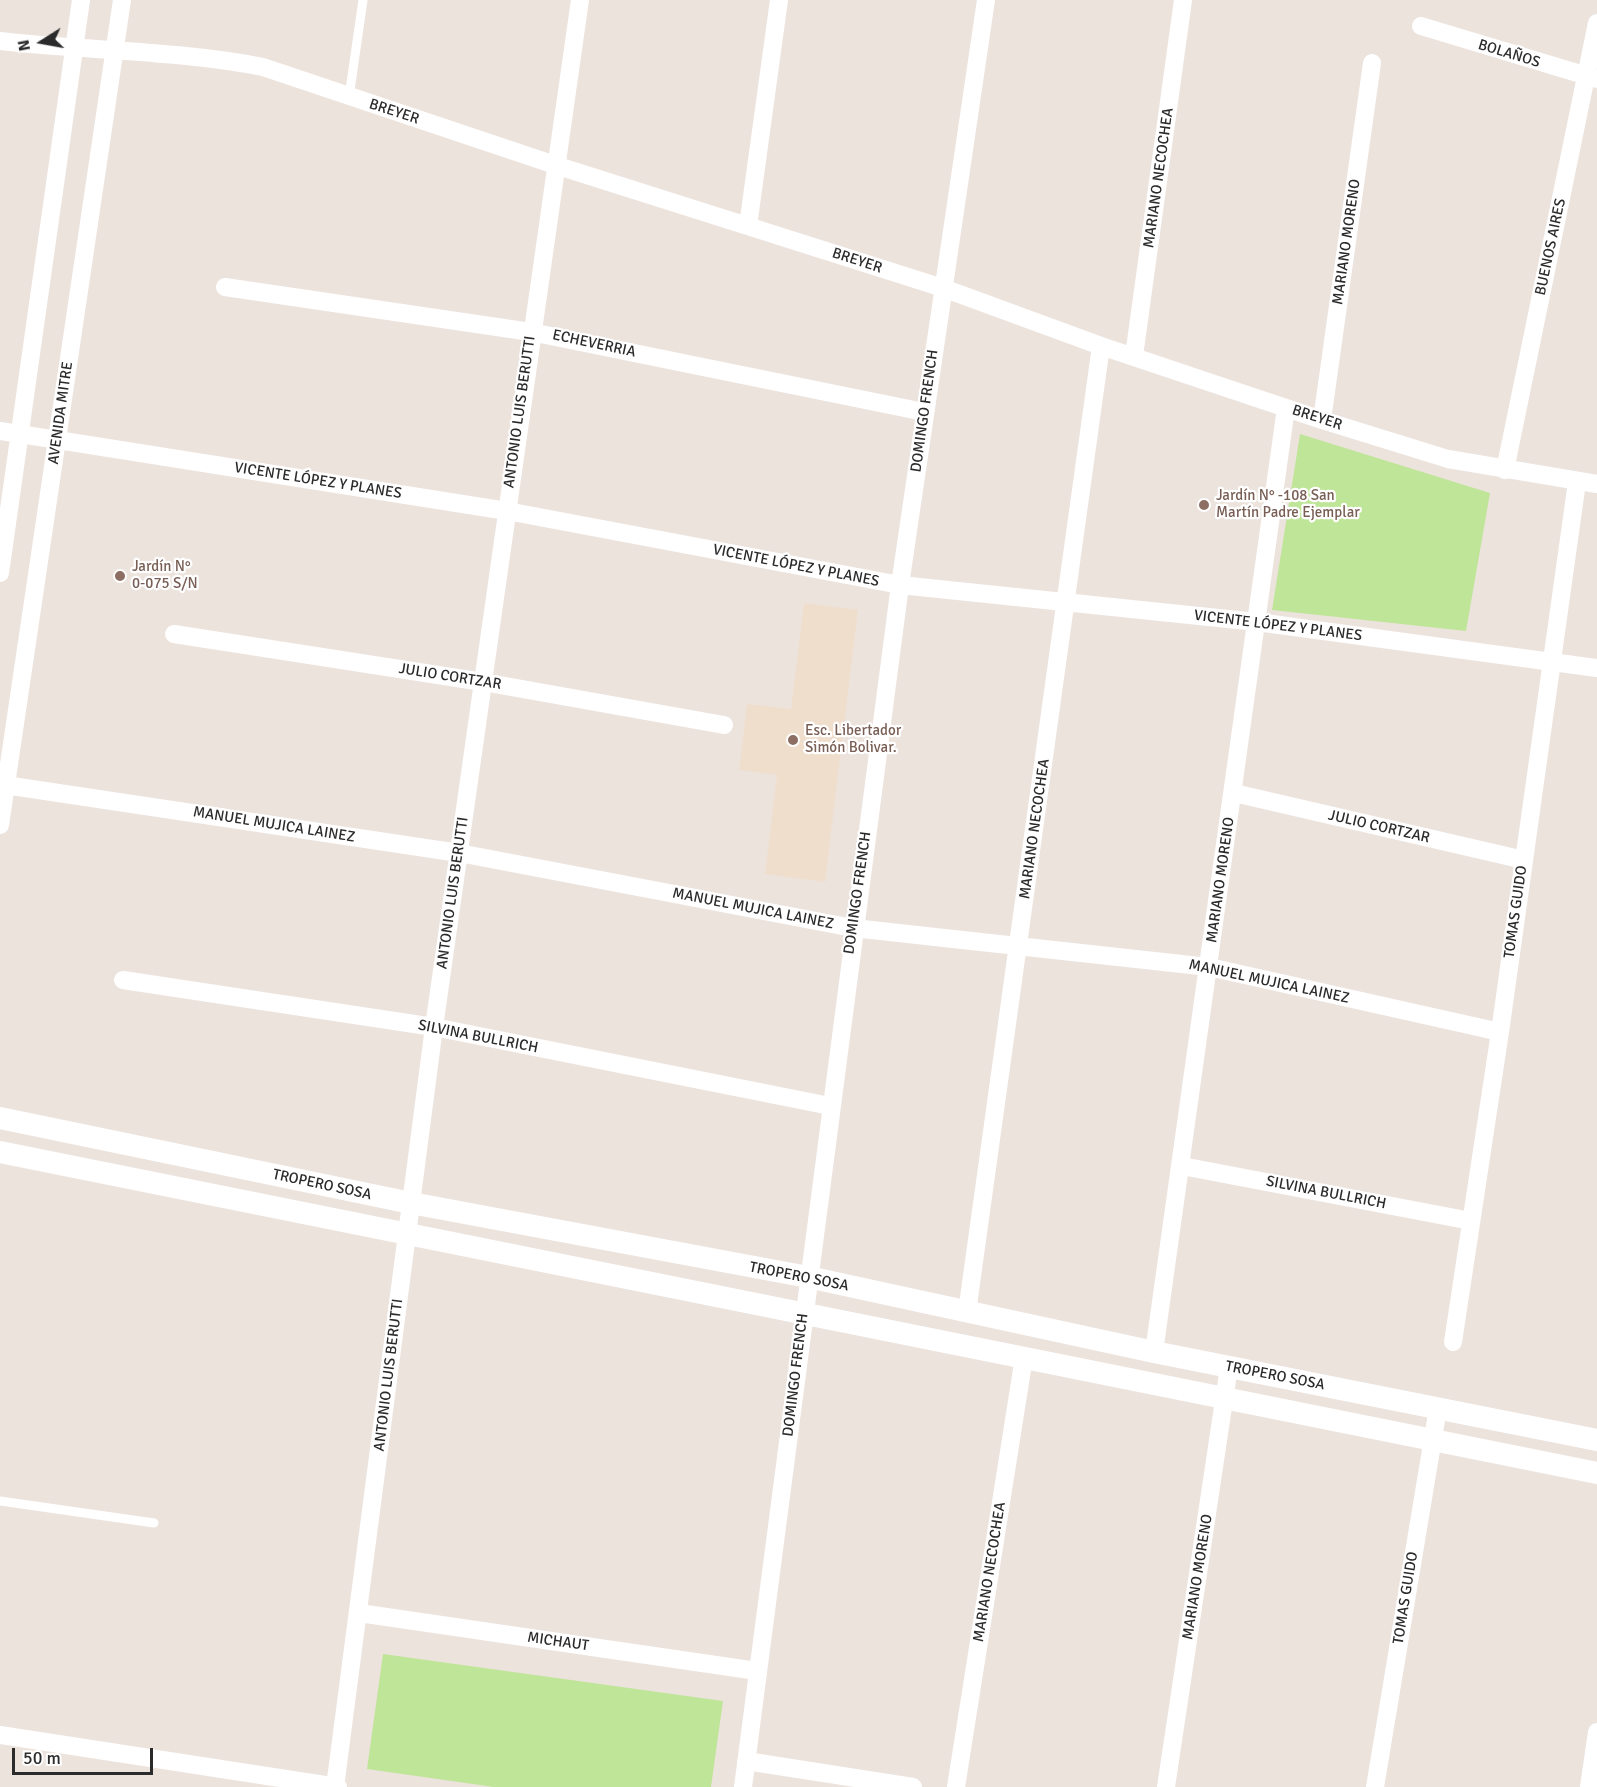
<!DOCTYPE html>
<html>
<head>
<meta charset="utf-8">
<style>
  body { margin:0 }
  #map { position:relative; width:1597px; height:1787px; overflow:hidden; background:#ede3dd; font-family:Signika,sans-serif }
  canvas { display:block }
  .north { position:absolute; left:12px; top:12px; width:60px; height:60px; -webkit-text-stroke:4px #fff; paint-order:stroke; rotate:259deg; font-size:16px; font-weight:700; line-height:24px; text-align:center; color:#2b2b2b }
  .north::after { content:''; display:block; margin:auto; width:21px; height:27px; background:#2b2b2b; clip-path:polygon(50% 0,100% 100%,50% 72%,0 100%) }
  .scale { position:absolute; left:12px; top:1748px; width:141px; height:27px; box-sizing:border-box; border:3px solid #2b2b2b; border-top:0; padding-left:8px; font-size:18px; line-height:21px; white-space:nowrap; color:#2b2b2b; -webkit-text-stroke:4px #fff; paint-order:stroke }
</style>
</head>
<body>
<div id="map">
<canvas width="1597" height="1787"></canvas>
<div class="north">N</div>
<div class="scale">50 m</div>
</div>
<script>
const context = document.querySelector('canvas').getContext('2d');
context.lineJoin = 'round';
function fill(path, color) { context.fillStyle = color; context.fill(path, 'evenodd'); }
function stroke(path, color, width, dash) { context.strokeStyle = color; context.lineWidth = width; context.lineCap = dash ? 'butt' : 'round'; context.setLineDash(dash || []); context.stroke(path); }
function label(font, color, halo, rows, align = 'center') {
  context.font = font + ' Signika,sans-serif'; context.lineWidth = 4.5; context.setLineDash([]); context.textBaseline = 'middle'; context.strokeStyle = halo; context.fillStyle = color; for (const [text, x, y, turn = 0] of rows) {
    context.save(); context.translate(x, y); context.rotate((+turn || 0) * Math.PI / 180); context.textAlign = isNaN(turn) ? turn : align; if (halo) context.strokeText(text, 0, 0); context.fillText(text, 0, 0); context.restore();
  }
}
fill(new Path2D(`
  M804,603L858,610L825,882L765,874L777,775L739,770L747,704L791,709Z`), '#efdecc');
fill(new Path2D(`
  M1300,434L1490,493L1466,631L1272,610Z
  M383,1654L723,1701L711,1787H494L367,1769Z`), '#bfe598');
stroke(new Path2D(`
  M349,97L363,0
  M0,1501L154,1523`), '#fff', 9);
stroke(new Path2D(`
  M1421,26L1597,79
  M0,41C87,51 176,50 263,67L555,165L943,288L1101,346L1322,420L1448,459L1597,484
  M748,226L779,0
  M225,287L531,332L924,412
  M1134,356L1183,0
  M1322,420L1372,63
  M0,431L507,511L900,585L1257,622L1597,668
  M1505,470L1597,23
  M0,573L81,0
  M174,634L483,682L724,725
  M5,785L459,853L853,928L1209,967L1500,1032
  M1234,793L1524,860
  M0,825L122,0
  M123,980L434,1027L830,1106
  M1182,1166L1471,1221
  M967,1312L1101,346
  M1453,1342L1500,1032L1577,482
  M1154,1352L1286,408
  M359,1613L757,1671
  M0,1735L338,1787
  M746,1761L913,1787
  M335,1787L434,1027L580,0
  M743,1787L900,585L986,0
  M956,1787L1024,1357
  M1166,1787L1229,1367
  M1375,1787L1438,1408
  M1589,1787L1597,1732`), '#fff', 18);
stroke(new Path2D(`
  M0,1118L411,1203L808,1277L1154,1352L1597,1440
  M0,1152L1597,1473`), '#fff', 22);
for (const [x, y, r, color] of [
  [1204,505,6,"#8d6e63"],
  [120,576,6,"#8d6e63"],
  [793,740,6,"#8d6e63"]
]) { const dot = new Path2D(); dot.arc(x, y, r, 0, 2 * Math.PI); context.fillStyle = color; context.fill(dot); stroke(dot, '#fff', 2); }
label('15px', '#2b2b2b', '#fff', [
  ["BOLAÑOS",1509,54,17],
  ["BREYER",394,112,18],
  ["MARIANO NECOCHEA",1159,178,-82],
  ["MARIANO MORENO",1347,242,-82],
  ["BUENOS AIRES",1551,247,-78],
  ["BREYER",857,261,18],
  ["ECHEVERRIA",594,344,12],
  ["DOMINGO FRENCH",925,411,-82],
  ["ANTONIO LUIS BERUTTI",520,412,-82],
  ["AVENIDA MITRE",61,413,-82],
  ["BREYER",1317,418,18],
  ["VICENTE LÓPEZ Y PLANES",318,481,9],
  ["VICENTE LÓPEZ Y PLANES",796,566,11],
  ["VICENTE LÓPEZ Y PLANES",1278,626,7],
  ["JULIO CORTZAR",450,677,9],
  ["MANUEL MUJICA LAINEZ",274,825,9],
  ["JULIO CORTZAR",1379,827,13],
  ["MARIANO NECOCHEA",1035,829,-82],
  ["MARIANO MORENO",1221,880,-82],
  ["ANTONIO LUIS BERUTTI",453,893,-82],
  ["DOMINGO FRENCH",858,893,-82],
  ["MANUEL MUJICA LAINEZ",753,909,11],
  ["TOMAS GUIDO",1516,912,-82],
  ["MANUEL MUJICA LAINEZ",1269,982,12],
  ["SILVINA BULLRICH",478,1037,11],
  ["TROPERO SOSA",322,1185,12],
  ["SILVINA BULLRICH",1326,1193,11],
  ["TROPERO SOSA",799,1277,11],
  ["ANTONIO LUIS BERUTTI",389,1375,-83],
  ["DOMINGO FRENCH",796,1375,-83],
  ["TROPERO SOSA",1275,1376,11],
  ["MARIANO NECOCHEA",990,1572,-81],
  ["MARIANO MORENO",1198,1577,-81],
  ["TOMAS GUIDO",1406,1598,-81],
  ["MICHAUT",558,1642,8]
]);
label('15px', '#785e54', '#fff', [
  ["Jardín N° -108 San",1216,496],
  ["Martín Padre Ejemplar",1216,513],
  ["Jardín N°",132,567],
  ["0-075 S/N",132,584],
  ["Esc. Libertador",805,731],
  ["Simón Bolivar.",805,748]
], 'left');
</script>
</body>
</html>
